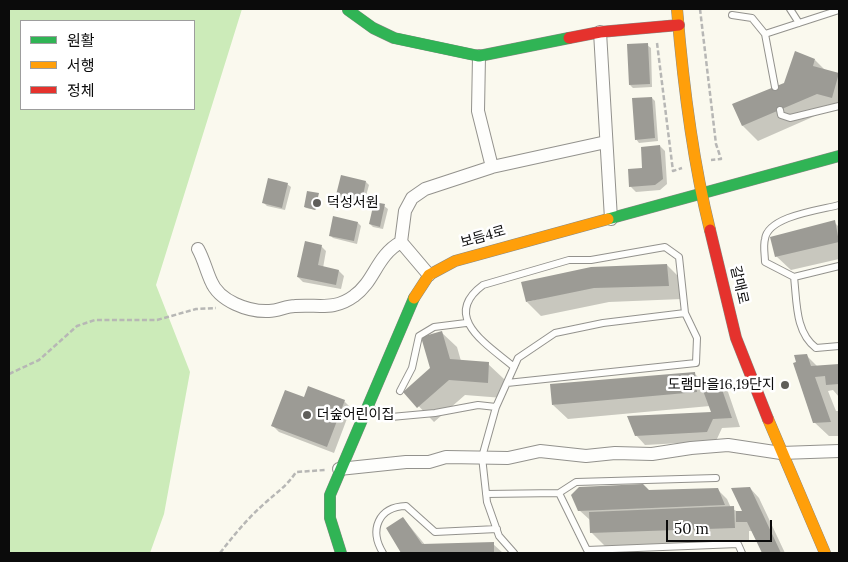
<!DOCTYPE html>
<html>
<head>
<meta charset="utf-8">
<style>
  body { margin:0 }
  #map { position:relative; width:848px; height:562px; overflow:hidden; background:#faf9ee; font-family:Lora,"Noto Sans KR",serif }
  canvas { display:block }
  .frame { position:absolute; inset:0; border:10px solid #0b0b0b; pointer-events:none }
  .legend { position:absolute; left:20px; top:20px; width:175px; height:90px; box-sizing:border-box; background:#fff; border:1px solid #9d9d9d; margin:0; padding:6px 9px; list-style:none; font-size:15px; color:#0b0b0b }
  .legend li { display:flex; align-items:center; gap:10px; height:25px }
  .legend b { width:25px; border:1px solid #9d9d9d }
  .scale { position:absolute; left:666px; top:520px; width:106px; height:22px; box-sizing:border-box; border:2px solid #0b0b0b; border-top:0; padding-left:6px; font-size:15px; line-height:18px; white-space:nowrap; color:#0b0b0b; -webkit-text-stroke:4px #fff; paint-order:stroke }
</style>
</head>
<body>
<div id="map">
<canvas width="848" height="562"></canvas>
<div class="frame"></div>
<ul class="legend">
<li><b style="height:6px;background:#30b455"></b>원활</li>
<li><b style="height:6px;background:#ff9f0a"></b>서행</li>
<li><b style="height:6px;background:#e5322d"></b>정체</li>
</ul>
<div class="scale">50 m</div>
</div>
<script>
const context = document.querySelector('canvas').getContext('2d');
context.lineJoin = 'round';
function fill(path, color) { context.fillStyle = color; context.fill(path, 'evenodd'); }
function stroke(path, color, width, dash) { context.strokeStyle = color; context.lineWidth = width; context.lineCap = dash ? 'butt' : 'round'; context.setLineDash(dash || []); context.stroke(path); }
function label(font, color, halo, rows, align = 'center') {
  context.font = font + ' Lora,"Noto Sans KR",serif'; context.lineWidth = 5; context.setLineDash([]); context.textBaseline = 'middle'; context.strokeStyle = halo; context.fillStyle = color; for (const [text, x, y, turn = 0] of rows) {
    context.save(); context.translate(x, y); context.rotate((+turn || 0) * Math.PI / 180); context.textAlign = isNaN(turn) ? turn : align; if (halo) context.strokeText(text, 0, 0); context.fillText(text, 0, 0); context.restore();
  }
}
fill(new Path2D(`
  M9,9H242L156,285L190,372L164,514L150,553H9ZM21,21H194V109H21Z`), '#ccebb9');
fill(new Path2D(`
  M647,45L651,48L652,87L633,88L630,85Z
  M815,60L826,71L839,75V110L833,108L758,141L743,126L734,105L785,84Z
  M652,98L655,101L658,141L639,143L636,139Z
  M660,146L665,151L667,184L660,190L636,192L631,187L629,170L644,169Z
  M366,182L369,185L364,203L341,198L338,195Z
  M287,184L291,187L285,210L267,206L264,203Z
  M318,195L316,210L306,208L305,207Z
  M384,206L388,209L383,229L373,227L370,224Z
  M834,222L839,227V259L791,270L776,256Z
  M358,223L361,226L357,244L333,238L330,235Z
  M321,246L326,251L323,268L339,271L344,276L341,289L303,282L298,277Z
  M667,265L681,279L682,299L609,302L541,316L527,302Z
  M441,332L457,347L461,361L488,364L504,379L503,398L465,395L434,422L405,392L432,368Z
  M806,355L818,367L839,365V397L833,390L828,391L836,411H839V436H829L814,422Z
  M694,373L701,380H717L727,389L740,427L722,428L716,441L645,445L636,435L712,413L710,406L568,419L553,405Z
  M305,399L344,401L351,408L334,453L279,432L273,426Z
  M750,488L759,498L785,553H763L753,531H749V541L605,546L591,532L590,520L579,510L649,491L718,490L727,499L731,508L738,512H744Z
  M403,518L426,546L493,544L503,553H402L388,528Z`), '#0003');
fill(new Path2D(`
  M648,43L650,84L629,85L627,44Z
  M795,51L815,59L813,66L839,73L832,98L817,94L742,126L732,104L784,83Z
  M652,97L655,138L635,140L632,98Z
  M660,145L663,179L655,185L629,187L628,169L642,168L641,147Z
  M341,175L366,181L362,201L336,195Z
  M268,178L288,183L282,208L262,203Z
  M307,191L319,193L315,210L304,207Z
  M374,202L385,204L380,227L369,224Z
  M333,216L358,222L354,241L329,236Z
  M835,220L839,242L775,257L770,237Z
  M305,241L322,245L318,265L339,270L336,285L297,277Z
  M667,264L669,286L594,288L526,302L521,282L591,267Z
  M442,331L450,359L489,362L488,383L449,380L417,408L403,392L430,368L421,337Z
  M807,354L811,366L839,364V384L826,385L825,376L815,377L831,422L813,423L793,363L796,362L794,355Z
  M695,372L697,392L552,405L550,384Z
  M718,378L732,418L713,419L707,432L635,436L627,416L711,412L702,388H699V379Z
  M308,386L345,400L327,447L271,426L285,390L304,397Z
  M643,484L649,490L718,488L725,505L578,511L571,495L579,487Z
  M750,487L781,553H762L747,522H736V511H742L731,488Z
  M734,506L735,528L590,533L589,512Z
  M403,517L422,544L494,542V553H401L386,528Z`), '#9c9b95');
const lane = new Path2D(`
  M790,9L799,23
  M732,15L752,18L765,34L775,87
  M765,34L839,10
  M780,110L781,115L790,118L839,106
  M839,205C820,210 768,216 765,239C763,246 765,255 765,262L794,277L839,266
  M794,277C797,302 795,332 816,348L839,346
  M507,383L696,363L697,338L685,313L679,257L665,247L591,260H569L483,285C440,317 488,345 514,367
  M400,391L412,368L419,336L434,327L466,323
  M369,408L391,417L435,413L478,405L496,407
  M559,493L576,482L716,478
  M486,494L559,493L587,550L738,544L742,553
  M383,553C369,530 378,507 406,506L435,532L497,529
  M514,553L499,536L487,502L482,457L496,407L518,358L555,333L603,323L685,313`);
const street = new Path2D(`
  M600,32L611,219
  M479,56L478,111L492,167
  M198,249C204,260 206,270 211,281C219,301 248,312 269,311C278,311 286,306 295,306C318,304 334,311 354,296C375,281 376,256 401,242
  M429,275L401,242L405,211L412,198L425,189L492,167L606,142
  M339,469L406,462H429L446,457L508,458L540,451L586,456L615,453L652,454L691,448L728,445L781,453L839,451`);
const fast = new Path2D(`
  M348,10L373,28L394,38L479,56L569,38
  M608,219L839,156
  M341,553L330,518V495L414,298`);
const slow = new Path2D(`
  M677,9C683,83 692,158 710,230
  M414,298L429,275L455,261L608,219
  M768,419L825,553`);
const jam = new Path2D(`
  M569,38L600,32L679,25
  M710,230L736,338L768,419`);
stroke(lane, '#93928d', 8);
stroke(street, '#93928d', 14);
stroke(fast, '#898984', 12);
stroke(slow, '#898984', 12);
stroke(jam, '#898984', 12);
stroke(new Path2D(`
  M700,9L716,144L721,159L711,160
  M657,43L673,171L682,168
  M9,374L39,360L77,326L95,320H157L196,309L216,308
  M220,553C234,535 248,518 265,503C277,492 287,486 296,472L325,470`), '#b7b7b5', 2.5, [5, 2.5]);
stroke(lane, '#fefefc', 6);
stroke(street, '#fefefc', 12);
stroke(fast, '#30b455', 11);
stroke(slow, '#ff9f0a', 11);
stroke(jam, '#e5322d', 11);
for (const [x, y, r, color] of [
  [317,203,5,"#5f5e5a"],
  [785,385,5,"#5f5e5a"],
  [307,415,5,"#5f5e5a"]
]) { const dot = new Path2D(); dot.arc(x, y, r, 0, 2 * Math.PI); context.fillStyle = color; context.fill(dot); stroke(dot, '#fff', 2); }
label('14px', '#0b0b0b', '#fff', [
  ["덕성서원",327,203],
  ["도램마을16,19단지",775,385,"right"],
  ["더숲어린이집",317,415]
], 'left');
label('14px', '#0b0b0b', '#fff', [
  ["보듬4로",483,237,-16],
  ["갈매로",739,285,77]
]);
</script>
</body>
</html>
